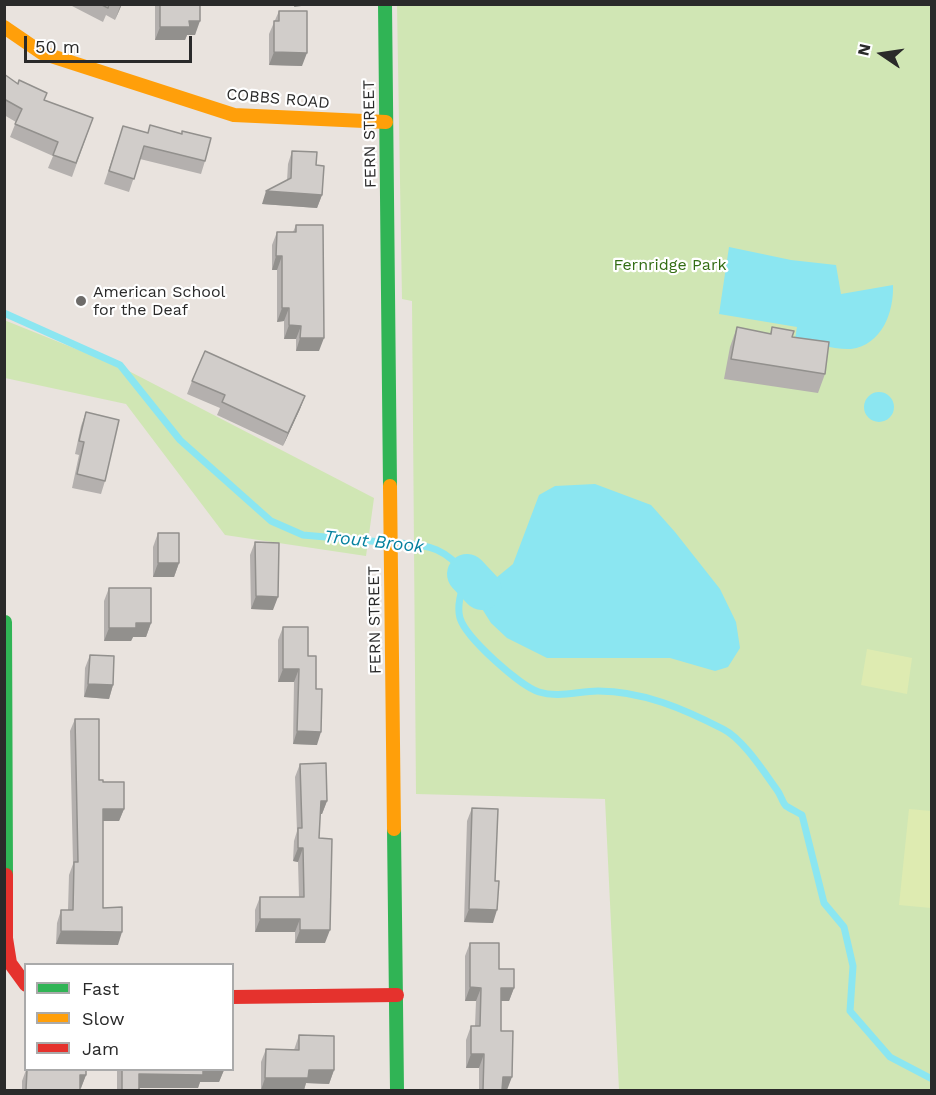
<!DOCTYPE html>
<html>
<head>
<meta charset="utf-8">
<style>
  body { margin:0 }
  #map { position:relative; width:936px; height:1095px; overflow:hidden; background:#e9e3de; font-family:"Work Sans",sans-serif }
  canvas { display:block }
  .frame { position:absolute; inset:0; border:6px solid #2a2a2a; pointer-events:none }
  .legend { position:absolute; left:24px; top:963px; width:210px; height:108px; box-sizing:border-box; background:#fff; border:2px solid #aaa; margin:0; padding:8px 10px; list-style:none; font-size:18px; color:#2a2a2a }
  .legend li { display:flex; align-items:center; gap:12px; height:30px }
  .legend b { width:30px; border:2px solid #aaa }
  .north { position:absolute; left:852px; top:24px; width:60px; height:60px; -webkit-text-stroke:4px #fff; paint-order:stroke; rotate:283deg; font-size:16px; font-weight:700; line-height:24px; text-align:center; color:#2a2a2a }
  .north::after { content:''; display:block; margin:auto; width:21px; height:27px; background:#2a2a2a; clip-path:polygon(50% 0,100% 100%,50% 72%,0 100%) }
  .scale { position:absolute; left:24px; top:36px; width:168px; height:27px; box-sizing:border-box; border:3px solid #2a2a2a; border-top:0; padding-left:8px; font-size:18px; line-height:21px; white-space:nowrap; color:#2a2a2a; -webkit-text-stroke:4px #fff; paint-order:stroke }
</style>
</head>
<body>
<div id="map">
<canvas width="936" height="1095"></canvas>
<div class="frame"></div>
<ul class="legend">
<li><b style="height:8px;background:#30b455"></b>Fast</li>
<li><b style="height:8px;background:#ff9f0a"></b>Slow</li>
<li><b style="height:8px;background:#e5322d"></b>Jam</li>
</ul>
<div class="north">N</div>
<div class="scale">50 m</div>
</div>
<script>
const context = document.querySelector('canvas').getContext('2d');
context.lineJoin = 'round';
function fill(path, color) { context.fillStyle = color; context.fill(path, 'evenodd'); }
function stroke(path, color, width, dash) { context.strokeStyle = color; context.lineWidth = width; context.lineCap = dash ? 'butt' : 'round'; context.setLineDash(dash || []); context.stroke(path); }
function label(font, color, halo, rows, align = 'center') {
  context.font = font + ' "Work Sans",sans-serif'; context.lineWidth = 4.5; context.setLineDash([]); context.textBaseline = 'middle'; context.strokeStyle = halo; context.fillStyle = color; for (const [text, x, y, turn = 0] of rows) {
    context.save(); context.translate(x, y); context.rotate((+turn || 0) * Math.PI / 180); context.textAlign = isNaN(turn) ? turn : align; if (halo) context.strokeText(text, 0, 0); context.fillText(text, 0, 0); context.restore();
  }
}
fill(new Path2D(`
  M397,5H931V1090H619L605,799L416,794L412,301L402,299Z
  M4,320L121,367L374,498L366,556L225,535L126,404L5,378Z`), '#d0e6b4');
fill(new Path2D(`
  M867,649L912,658L907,694L861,685Z
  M909,809L931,811V908L899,905Z`), '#deebb1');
fill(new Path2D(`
  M729,247L791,260L836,265L841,294L893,285C894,312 882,345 851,349C834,350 812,342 795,339L797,327L719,314Z
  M864 407a15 15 0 1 1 30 0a15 15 0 1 1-30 0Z
  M595,484L651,505L675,532L720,589L736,622L740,648L728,667L715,671L670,658H547L507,638L491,623L474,596L513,564L539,495L555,486Z`), '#8be6f1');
stroke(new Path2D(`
  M4,313L120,365L180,440L271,521L303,535L382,542
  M399,543C432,545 444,549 467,574C463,587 456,604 460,618C466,638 520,686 539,692C558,698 579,691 598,691C643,691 684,709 723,729C743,739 764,772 777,790C781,795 782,802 786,806C791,809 797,812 802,815L824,903L844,927L853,966L850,1011L890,1057L932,1079`), '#8be6f1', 7);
stroke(new Path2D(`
  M467,574L482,590`), '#8be6f1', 40);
stroke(new Path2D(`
  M385,4L390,486
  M5,622L6,875
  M394,829L397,1090`), '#30b455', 14);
stroke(new Path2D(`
  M4,27L42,53L234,115L386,122
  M390,486L394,829`), '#ff9f0a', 14);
stroke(new Path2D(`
  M6,875V938L10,963L26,985
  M232,997L397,995`), '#e5322d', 14);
fill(new Path2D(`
  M72,4H122L115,20L106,15L103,22L72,6Z
  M155,4H200L195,35H187L185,40H155Z
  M279,11L302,66L269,65V34Z
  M4,74L18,84L44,100L93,118L72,177L48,168L53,156L10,137L16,122L4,115Z
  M123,126L205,161L201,174L140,159L129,192L104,184Z
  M292,151L316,165L322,195L317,208L262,204L287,181L288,164Z
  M296,225L319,351H296V339H284V321L277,322V270H272V245L277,232H293Z
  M737,327L770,334L772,327L792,337L825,374L818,393L724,379L730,347Z
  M192,381L305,396L300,409L283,446L217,415L220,408L187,394Z
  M86,412L105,481L101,494L72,488L79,455L75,454L81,426Z
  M158,533L179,563L174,577H153V547Z
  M255,542L273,610L251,609L250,555Z
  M109,588L151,623L146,637H133L131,641H104V601Z
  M283,627L308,656L316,689L317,745L293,744L294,682H278V640Z
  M90,655L113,685L109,699L84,697L85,668Z
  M75,719L99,780L103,782L124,809L119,821H103V908L118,945L56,944L57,923L61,910H68L69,875L73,864L70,731Z
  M300,764L327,801L322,814H320L319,838L325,943H295V932H255V910L260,897H299L298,862L293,861L294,841L297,831L295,777Z
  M472,808L493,923L464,922L467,821Z
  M470,943L499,969L514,988L509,1001H501V1031L507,1090H479V1068H466V1040L471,1026H475L476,1001H465V956Z
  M299,1035L334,1070L329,1084L306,1083L304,1090H261V1062L266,1049L294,1050Z
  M26,1070H86V1075L81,1088H80V1090H22V1081Z
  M117,1070H224L219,1082H200L198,1088H139V1090H117Z`), '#b4b0ae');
fill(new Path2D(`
  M121,4H122L115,20Z
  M295,4H316L294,7Z
  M189,21H200L195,35H187L185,40H155L160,27Z
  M274,52L307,53L302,66L269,65Z
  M266,191L322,195L317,208L262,204Z
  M276,256H282L277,270H272Z
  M282,308H289L284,321L277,322Z
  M289,325L301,326L296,339H284Z
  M300,338H324L319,351H296Z
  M305,396L300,409L283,446L288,433Z
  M158,563H179L174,577H153Z
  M256,596L278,597L273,610L251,609Z
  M136,623H151L146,637H133L131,641H104L109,628Z
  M283,669H299L294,682H278Z
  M88,684L113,685L109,699L84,697Z
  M297,731L321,732L317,745L293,744Z
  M321,801H327L322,814H316Z
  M103,809H124L119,821H99Z
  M298,848H303L298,862L293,861Z
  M469,909L497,910L493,923L464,922Z
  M260,919H300L295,932H255Z
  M300,930H330L325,943H295Z
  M61,931L122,932L118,945L56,944Z
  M470,987L481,988L476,1001H465Z
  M501,988H514L509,1001H496Z
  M471,1054H484L479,1068H466Z
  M203,1070H224L219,1082H200L198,1088H134L139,1074Z
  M309,1070H334L329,1084L306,1083L304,1090H261L265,1078Z
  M80,1075H86L81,1088H75Z
  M503,1077H512L507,1090H498Z`), '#92908d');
const building = new Path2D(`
  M100,4H109L108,8Z
  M160,4H200V21H189L190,27H160Z
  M279,11H307V53L274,52V21H279Z
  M4,74L18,84L19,80L47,93L44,100L93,118L76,163L53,155L58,142L15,124L22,109L4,99Z
  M150,125L182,134V131L211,138L205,161L144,146L134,179L109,171L123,126L148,133Z
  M292,151L317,152L316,165L324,166L322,195L266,191L291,178Z
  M296,225H323L324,338H300L301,326L289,325V308H282V256H276L277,232H296Z
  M737,327L771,334L772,327L794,331L792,337L829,342L825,374L731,359Z
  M205,351L305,396L288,433L222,402L225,395L192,381Z
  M86,412L119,420L105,481L77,474L84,442L79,441Z
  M158,533H179V563H158Z
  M255,542L279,543L278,597L256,596Z
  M109,588H151V623H136V628H109Z
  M283,627H308V656H316V689H322L321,732L297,731L299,669H283Z
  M90,655L114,656L113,685L88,684Z
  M75,719H99V780H103V782H124V809H103V908L122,907V932L61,931V910H73L74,862H78Z
  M326,763L327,801H321L319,838L332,839L330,930H300V919H260V897H304L303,848H298V828H302L300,764Z
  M472,808L498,809L495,881H499L497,910L469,909Z
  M470,943H499V969H514V988H501V1031H513L512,1077H503L502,1090H483L484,1054H471V1026H480L481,988L470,987Z
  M299,1035L334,1036V1070H309L308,1078H265L266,1049L299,1050Z
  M27,1070H86V1075H80V1090H26Z
  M122,1070H203V1075L139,1074V1090H122Z`);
fill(building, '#d1cdca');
stroke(building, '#92908d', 1.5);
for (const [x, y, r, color] of [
  [81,301,6,"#6d6b69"]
]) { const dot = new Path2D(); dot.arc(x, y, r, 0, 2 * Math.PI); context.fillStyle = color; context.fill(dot); stroke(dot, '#fff', 2); }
label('16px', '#2a2a2a', '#fff', [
  ["COBBS ROAD",278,99,5],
  ["FERN STREET",370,134,-91],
  ["FERN STREET",375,620,-91]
]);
label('16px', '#336d14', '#fff', [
  ["Fernridge Park",670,265]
]);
label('16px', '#2a2a2a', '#fff', [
  ["American School",93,292],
  ["for the Deaf",93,310]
], 'left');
label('italic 18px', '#03809e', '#fff', [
  ["Trout Brook",374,542,6]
]);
</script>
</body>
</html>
